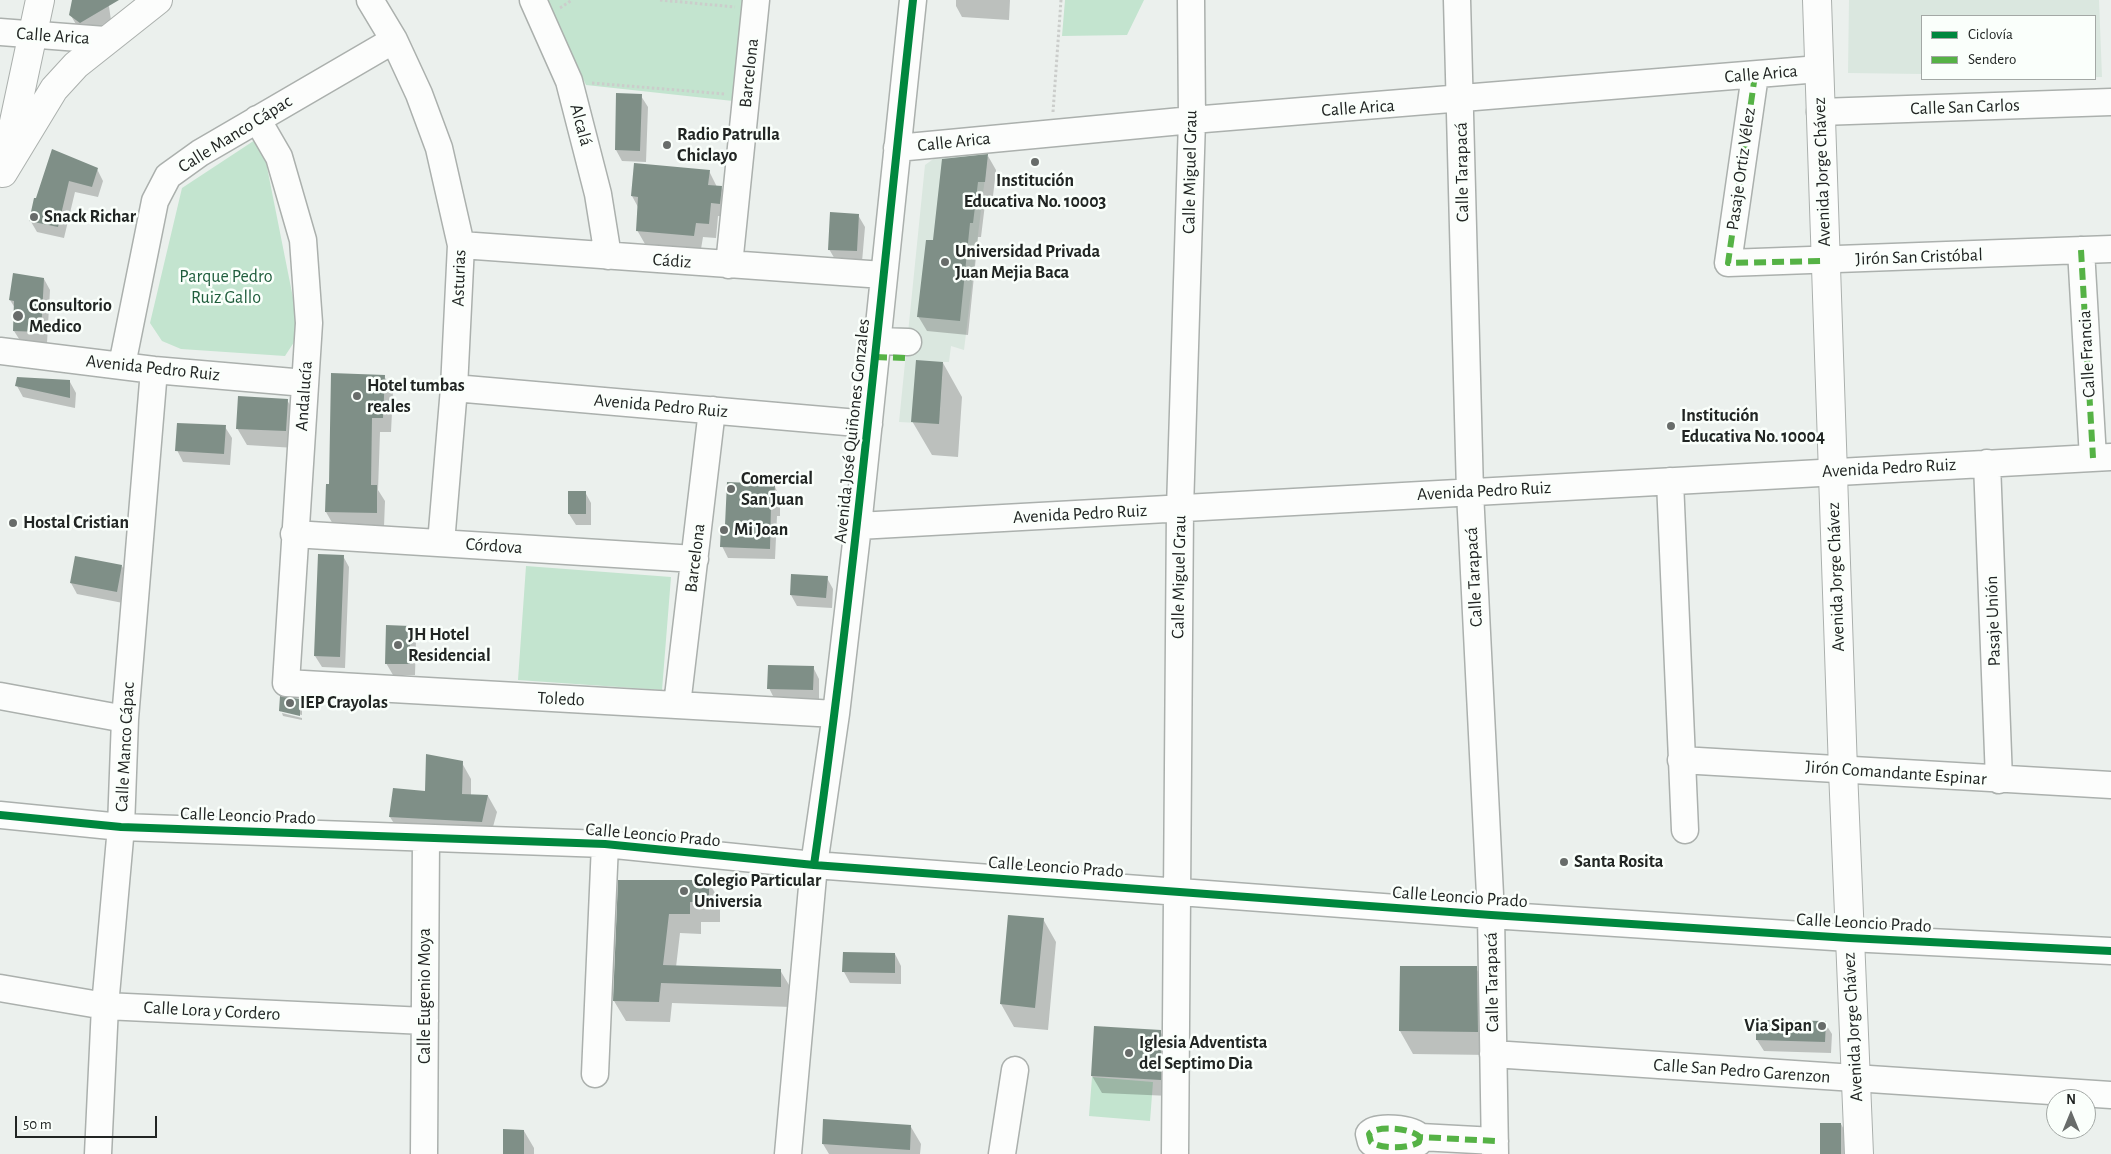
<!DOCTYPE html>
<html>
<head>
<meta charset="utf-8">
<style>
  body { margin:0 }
  #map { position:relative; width:2111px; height:1154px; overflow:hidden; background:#ebf0ed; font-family:"Alegreya Sans",sans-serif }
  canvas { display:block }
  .legend { position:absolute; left:1921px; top:15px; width:175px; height:65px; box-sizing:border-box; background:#fafffb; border:1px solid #a3a8a5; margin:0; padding:6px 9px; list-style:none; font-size:15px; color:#212523 }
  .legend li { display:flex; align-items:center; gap:10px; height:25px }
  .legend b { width:25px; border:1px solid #a3a8a5 }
  .north { position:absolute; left:2046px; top:1089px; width:50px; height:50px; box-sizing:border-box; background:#fafffb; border:1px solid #a3a8a5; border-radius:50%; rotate:0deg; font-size:14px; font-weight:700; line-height:20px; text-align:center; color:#212523 }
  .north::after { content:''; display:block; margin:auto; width:18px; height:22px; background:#686c6a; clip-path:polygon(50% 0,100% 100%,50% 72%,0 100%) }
  .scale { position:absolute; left:15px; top:1116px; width:142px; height:22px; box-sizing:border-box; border:2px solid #212523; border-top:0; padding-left:6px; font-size:15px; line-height:18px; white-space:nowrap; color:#212523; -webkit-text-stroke:4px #fafffb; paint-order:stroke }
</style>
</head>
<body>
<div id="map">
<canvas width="2111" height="1154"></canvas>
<ul class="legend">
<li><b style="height:6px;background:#00873e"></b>Ciclovía</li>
<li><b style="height:6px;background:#55b245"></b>Sendero</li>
</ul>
<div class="north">N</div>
<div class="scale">50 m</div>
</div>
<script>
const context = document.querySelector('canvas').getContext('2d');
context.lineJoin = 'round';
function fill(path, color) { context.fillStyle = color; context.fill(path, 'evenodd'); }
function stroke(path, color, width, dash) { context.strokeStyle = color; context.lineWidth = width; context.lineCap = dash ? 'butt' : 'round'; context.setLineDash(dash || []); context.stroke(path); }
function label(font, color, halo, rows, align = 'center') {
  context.font = font + ' "Alegreya Sans",sans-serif'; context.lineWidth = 5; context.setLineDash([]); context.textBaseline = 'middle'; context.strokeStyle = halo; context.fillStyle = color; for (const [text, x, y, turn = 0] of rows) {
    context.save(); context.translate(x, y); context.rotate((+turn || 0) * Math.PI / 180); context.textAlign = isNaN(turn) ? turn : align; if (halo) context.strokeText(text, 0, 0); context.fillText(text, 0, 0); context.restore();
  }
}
fill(new Path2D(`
  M1849,0H2099L2102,77H2095V16H1922V74L1848,73Z
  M988,153L964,350L951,346L949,362H943L939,424L899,422L925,165L936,157Z`), '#dae7df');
fill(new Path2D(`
  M545,0H744L733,101L586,85Z
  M1065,0H1144L1127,35L1062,36Z
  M255,140L264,152L300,333L285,356L181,349L162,341L150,323L182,188Z
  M526,566L671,577L662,690L518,680Z
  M1092,1077L1153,1082L1150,1121L1089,1116Z`), '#c3e4cf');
fill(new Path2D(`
  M73,0H108L111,20L87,34L77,26L70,14Z
  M956,0H1010L1009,20L962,17L956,6Z
  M641,96L648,107L646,162L622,161L616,150Z
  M53,151L97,169L103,181L98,197L75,192L64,238L37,232L30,220Z
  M988,156L996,170L993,196H986L981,237H978L968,335L927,331L918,316L934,242Z
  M709,171L717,187H721L729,201L727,217L718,216L716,238L703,237L701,249L645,244L637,230L638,207L632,196Z
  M858,215L865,227L862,262L836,261L829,249Z
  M44,279L50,290L47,343L21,342L14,331L15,308L10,300Z
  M943,363L962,397L958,457L932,455L912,421Z
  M384,376L393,391L391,432H380L378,490L385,501L384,527L334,526L326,512L331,485Z
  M70,382L76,393L75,408L23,397L17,386Z
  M287,400L297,417L295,448L247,445L237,428Z
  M225,427L232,438L230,465L183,462L177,450Z
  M774,485L780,497V516H777L775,559L728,558L722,546L726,527Z
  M585,492L591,503V525H576L569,514Z
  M343,556L349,567L345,668L322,667L315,656Z
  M122,566L128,578L123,603L77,594L71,583Z
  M827,578L833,589L832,608L797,606L791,595Z
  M410,627L416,639L415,675H393L386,663Z
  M813,667L819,679V701L775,700L769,688Z
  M299,700L302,705V715L281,710V712L280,710Z
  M282,713L302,718V720L283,716Z
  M462,763L471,779V795L488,796L497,812L490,838L400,833L390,817L426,792Z
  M620,881H708L720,901V922H701V934L680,933L676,967L780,970L792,990L791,1007L672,1003L670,1022L626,1021L614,1001Z
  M1043,919L1056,942L1048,1030L1014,1027L1001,1004Z
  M895,954L901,966V984L850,983L844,972Z
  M1476,968L1489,991L1490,1055L1413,1054L1400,1031Z
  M1825,1023L1832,1034L1831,1053L1764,1051L1757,1040Z
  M1160,1031L1170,1048V1096L1102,1093L1092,1076Z
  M1841,1124L1847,1135V1154H1821Z
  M911,1127L921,1144L920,1154H829L823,1144Z
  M524,1131L534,1148V1154H504Z`), '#0003');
fill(new Path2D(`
  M72,0H119L80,23L69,15Z
  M616,93L642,94L640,151L615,150Z
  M52,149L98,168L92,187L69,181L58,227L29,221L34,198H36Z
  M988,154L985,182H978L973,223H970L960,321L917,317L926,240H933L942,159Z
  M634,163L710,170L708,185L722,186L720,204L711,203L709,224L696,223L694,236L636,231L638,197L631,196Z
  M830,212L859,214L857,251L828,250Z
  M13,273L44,278L41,332L13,331L14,301L9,300Z
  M916,360L943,362L939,424L911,422Z
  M331,373L385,375L383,418H372L371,485H377V513L325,512L326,484H329Z
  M17,377L70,380V398L15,386Z
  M238,396L288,399L286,431L236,429Z
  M177,423L226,425L224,454L175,451Z
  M727,482L775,484L774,505H771L770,549L720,547L721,525H725Z
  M568,491H586V514H568Z
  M318,554L344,555L340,657L314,656Z
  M75,556L122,565L117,592L70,583Z
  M791,574L828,576L826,598L790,595Z
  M386,625L410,626V664H385Z
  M768,665L814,666L813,690L767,689Z
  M280,696L300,699V716L279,711Z
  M426,754L463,761L462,794L488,795L482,822L389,817L393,788L425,791Z
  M618,880H709V902H690V914H669L663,965L781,969V987L661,983L659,1002L613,1001Z
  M1008,915L1044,918L1035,1008L1000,1004Z
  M843,952L895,953V973L842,972Z
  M1400,966H1477L1478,1032L1399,1031Z
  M1756,1020L1826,1021L1825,1042L1756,1040Z
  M1094,1026L1161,1030V1080L1091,1076Z
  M823,1119L911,1125L910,1150L822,1144Z
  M1820,1123H1841V1154H1820Z
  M503,1129L524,1130V1154H503Z`), '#7f8f87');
const minor = new Path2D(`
  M370,0L394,40L419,94L439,148L461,245L454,388L441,543
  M533,0L569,81L598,194L608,256
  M1457,0L1470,492L1491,915L1495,1154
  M0,32L105,40
  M1755,75L1728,263L2111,249
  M1820,112L2111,102
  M257,119L279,157L303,240L309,323L286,683L836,714
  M897,148L1192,120L1819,69
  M461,245L883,275
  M2081,250L2093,458
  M729,265L756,0
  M877,341L908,342
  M0,351L154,370L305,383
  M122,365L155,201L168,176L200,153L394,40
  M454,388L869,424
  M1987,463L1999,780
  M1670,481L1685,830
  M858,526L2111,457
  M294,534L695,559
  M0,696L125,719
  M677,705L712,410
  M1681,760L2111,785
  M0,815L121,827L605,844L814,865L1491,915L1849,938L2111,951
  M0,988L105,1006L425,1021
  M1493,1054L2111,1095
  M595,1074L605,844
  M1420,1137L1419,1142C1409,1149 1380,1149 1371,1142L1369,1134C1376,1125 1412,1128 1420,1137L1495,1141
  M98,1154L105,1006L121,827L125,719L154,370
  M424,1154L426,838
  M788,1154L814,865L836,714L858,526L913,0
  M1002,1154L1015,1070
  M1175,1154L1180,509L1192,120L1191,0`);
const major = new Path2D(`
  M1817,0L1843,770L1859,1154
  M8,150L40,0
  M3,173L54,89L76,65L158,0`);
stroke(minor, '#abb0ad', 29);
stroke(major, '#abb0ad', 30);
stroke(new Path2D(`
  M660,0L735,7
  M560,8L572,0
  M592,83L725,94
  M1053,112L1061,0`), '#cbcdcb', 3, [2.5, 2.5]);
stroke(minor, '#fcfdfc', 26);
stroke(major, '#fcfdfc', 28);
stroke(new Path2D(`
  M1755,75L1728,263L1825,261
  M2081,250L2093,458
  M875,357L906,358
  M1420,1137L1419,1142C1409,1149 1380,1149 1371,1142L1369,1134C1376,1125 1412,1128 1420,1137L1495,1141`), '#55b245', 6, [12, 6]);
stroke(new Path2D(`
  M0,815L121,827L605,844L814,865L1491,915L1849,938L2111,951
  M814,865C855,578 881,289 913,0`), '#00873e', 8);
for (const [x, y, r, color] of [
  [667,145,5,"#686c6a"],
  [1035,162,5,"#686c6a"],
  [34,217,5,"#686c6a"],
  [945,262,5,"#686c6a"],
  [18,316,6,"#686c6a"],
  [357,396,5,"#686c6a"],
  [1671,426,5,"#686c6a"],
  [731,489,5,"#686c6a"],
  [13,523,5,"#686c6a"],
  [724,530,5,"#686c6a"],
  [398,645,5,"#686c6a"],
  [290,703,5,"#686c6a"],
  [1564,862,5,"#686c6a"],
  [684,891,5,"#686c6a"],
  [1822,1026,5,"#686c6a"],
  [1129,1053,5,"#686c6a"]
]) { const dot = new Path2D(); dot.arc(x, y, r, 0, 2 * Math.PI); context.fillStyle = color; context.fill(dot); stroke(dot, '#fafffb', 2); }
label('18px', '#212523', '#fafffb', [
  ["Calle Arica",53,36,4],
  ["Barcelona",749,73,-84],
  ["Calle Arica",1761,74,-5],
  ["Calle San Carlos",1965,107,-2],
  ["Calle Arica",1358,108,-4],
  ["Alcalá",581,125,75],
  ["Calle Manco Cápac",235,134,-32],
  ["Calle Arica",954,142,-6],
  ["Pasaje Ortiz Vélez",1741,169,-82],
  ["Calle Miguel Grau",1190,172,-89],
  ["Calle Tarapacá",1462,172,-91],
  ["Avenida Jorge Chávez",1822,172,-92],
  ["Jirón San Cristóbal",1919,257,-2],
  ["Cádiz",672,261,4],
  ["Asturias",459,278,-88],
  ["Calle Francia",2087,354,-93],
  ["Avenida Pedro Ruiz",153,368,6],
  ["Andalucía",304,396,-86],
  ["Avenida Pedro Ruiz",661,406,5],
  ["Avenida José Quiñones Gonzales",852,431,-84],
  ["Avenida Pedro Ruiz",1889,468,-3],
  ["Avenida Pedro Ruiz",1484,491,-3],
  ["Avenida Pedro Ruiz",1080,514,-3],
  ["Córdova",494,546,4],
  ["Barcelona",695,558,-83],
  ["Calle Miguel Grau",1179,577,-89],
  ["Calle Tarapacá",1474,577,-93],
  ["Avenida Jorge Chávez",1836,577,-92],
  ["Pasaje Unión",1993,621,-92],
  ["Toledo",561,699,3],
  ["Calle Manco Cápac",125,747,-87],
  ["Jirón Comandante Espinar",1896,773,4],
  ["Calle Leoncio Prado",248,816,2],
  ["Calle Leoncio Prado",653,835,5],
  ["Calle Leoncio Prado",1056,867,4],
  ["Calle Leoncio Prado",1460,897,4],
  ["Calle Leoncio Prado",1864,923,3],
  ["Calle Tarapacá",1492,982,-91],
  ["Calle Eugenio Moya",425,996,-90],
  ["Calle Lora y Cordero",212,1011,3],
  ["Avenida Jorge Chávez",1853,1027,-93],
  ["Calle San Pedro Garenzon",1742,1071,4]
]);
label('bold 18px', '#212523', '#fafffb', [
  ["Radio Patrulla",677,135],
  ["Chiclayo",677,156],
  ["Institución",1035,181,"center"],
  ["Educativa No. 10003",1035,202,"center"],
  ["Snack Richar",44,217],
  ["Universidad Privada",955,252],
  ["Juan Mejia Baca",955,273],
  ["Consultorio",29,306],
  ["Medico",29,327],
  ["Hotel tumbas",367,386],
  ["reales",367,407],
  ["Institución",1681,416],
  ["Educativa No. 10004",1681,437],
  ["Comercial",741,479],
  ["San Juan",741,500],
  ["Hostal Cristian",23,523],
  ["Mi Joan",734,530],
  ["JH Hotel",408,635],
  ["Residencial",408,656],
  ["IEP Crayolas",300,703],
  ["Santa Rosita",1574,862],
  ["Colegio Particular",694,881],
  ["Universia",694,902],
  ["Via Sipan",1812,1026,"right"],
  ["Iglesia Adventista",1139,1043],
  ["del Septimo Dia",1139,1064]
], 'left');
label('18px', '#1f5d3c', '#fafffb', [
  ["Parque Pedro",226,277],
  ["Ruiz Gallo",226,298]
]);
</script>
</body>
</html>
